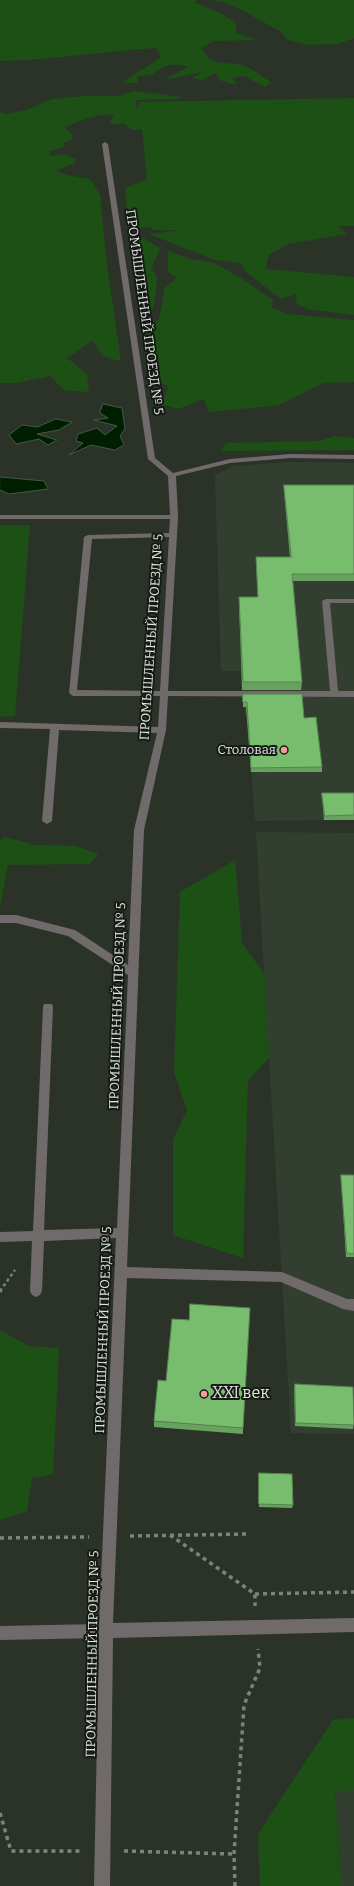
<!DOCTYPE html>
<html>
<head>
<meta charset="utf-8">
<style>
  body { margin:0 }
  canvas { display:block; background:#2b3329 }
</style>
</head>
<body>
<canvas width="354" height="1886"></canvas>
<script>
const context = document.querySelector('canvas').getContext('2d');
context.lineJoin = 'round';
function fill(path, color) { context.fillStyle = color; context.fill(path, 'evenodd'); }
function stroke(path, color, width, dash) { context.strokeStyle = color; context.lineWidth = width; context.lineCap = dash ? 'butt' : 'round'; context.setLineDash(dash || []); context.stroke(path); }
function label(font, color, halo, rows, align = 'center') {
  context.font = font + ' Bitter,serif'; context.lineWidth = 4; context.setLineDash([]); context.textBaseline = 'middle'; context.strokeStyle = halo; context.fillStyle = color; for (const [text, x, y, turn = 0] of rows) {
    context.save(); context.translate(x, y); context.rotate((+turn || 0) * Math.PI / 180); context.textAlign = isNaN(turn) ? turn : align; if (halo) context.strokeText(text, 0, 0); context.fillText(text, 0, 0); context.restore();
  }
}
fill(new Path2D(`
  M291,462L354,463V820L255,821L248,722L243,707L241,671H221L215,475L233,466Z
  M256,832L354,833V1434L291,1433Z
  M335,1790H354V1886H342Z`), '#323e30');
fill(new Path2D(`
  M0,0H197L195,3L218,12L235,22L237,33L257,40L214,41L201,48C213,68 222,61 241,65C252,68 262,76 271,83L265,87L244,76L232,78L237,85L219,80L216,73L202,80L192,78L202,72L164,80L188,67C177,62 161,65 153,74L137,76L138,83H123C135,72 149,67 161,57L156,48C104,51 53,60 0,61Z
  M210,0H354V38L338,44L309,45L288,40L280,31L252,16L243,10L223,2Z
  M133,91L183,97L175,99L136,100L135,106L139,108V102L354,98V226H338L347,234L288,244L269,255L265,269L354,277V315L307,309L296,303L297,294L281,299L246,272L241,263L215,260L149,234L179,230H152L151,227L142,228L128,224L125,188L147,179L142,129L132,130L125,124H109L114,114C96,115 82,119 65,127L72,135L73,139L63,143L65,147L49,151L50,156L66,154L76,160L73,164L56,170L66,175L90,179L100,195L107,265L121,361L104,357L92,341L67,358L87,374L89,392L64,390L50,376L16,383H0V112L5,114L27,110L52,99L85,96H119Z
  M141,237L160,248L151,269L157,276L155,300L150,318L136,291L134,239Z
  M168,251L191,259L214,263L241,278L273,300L272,308L288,314L354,320V382L323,383L279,405L209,412L204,399L178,409L161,404L169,386L157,383L146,338L159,319L165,287L177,278L168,272Z
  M335,436L354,438V450L220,451L226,443L319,441Z
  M0,525H30L15,716L0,717Z
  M5,837L35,845L76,846L98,854L90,864L8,865L0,907V840Z
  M235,860L242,943L265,975L269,1058L248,1080L243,1258L173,1235V1140L187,1110L174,1073L180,892Z
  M0,1330L28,1346L59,1348L53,1474L32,1478L27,1511L0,1520Z
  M354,1718V1790L335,1791L342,1886H260L258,1834L333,1720Z`), '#1c5015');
const water = new Path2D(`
  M103,404L122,408L125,429L120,436L124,445L115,450L91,445L69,455L83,443L76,441L78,434L97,428L105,435L117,426L94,420L108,418L100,413Z
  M56,419L72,422L59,430L37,434L57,440L48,445L39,439L16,444L9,435L22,425L37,427Z
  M0,477L44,481L48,489L9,494L0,490Z`);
fill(water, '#001e00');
stroke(water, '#435943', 1);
stroke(new Path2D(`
  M0,1291L15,1270`), '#7c837b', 2.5, [3, 3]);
stroke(new Path2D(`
  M0,1292L1,1290
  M170,1535L255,1594V1606
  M130,1536L248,1534
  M0,1538L89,1537
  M255,1594L354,1592
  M0,1813L11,1851H81
  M124,1851L233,1854
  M235,1886L234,1854L244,1705L260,1668L258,1649`), '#7c837b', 3.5, [4, 4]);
fill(new Path2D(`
  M105,142L108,144L155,458L173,473L230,459L290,454L354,455V459L290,458L230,463L176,476L178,517L168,691H330L322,601L326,599H354V603H330L338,691H354V697L168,696L166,730L144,830L127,1267L282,1272L347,1299H354V1311L343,1309L281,1282L127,1278L113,1623L354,1618V1632L113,1638L110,1886H94L99,1638L0,1640V1626L99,1624L116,1238L44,1241L42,1291L40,1295L36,1297L32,1295L30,1291L32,1241L0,1242V1232L33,1231L43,1007L44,1004H52L53,1007L44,1230L117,1228L128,975L68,936L16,923H0V915H16L75,930L128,965L134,830L157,733L59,730L52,821L47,824L42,821L50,729L0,728V722L158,727L160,696H73L69,693L84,537L88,535L169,533L170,519H0V515H170L168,476L148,459L102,144ZM169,537L160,691L77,690L92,539Z`), '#716a6a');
fill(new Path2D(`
  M284,485H354V581H293L302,682L301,690H242L239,604V597H258L256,564V557H290L284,492Z
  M243,694L304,718L322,767V772H251L246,707H243Z
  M322,793H354V820H324L322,797Z
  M341,1175H354V1257H346L341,1179Z
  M295,1384L354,1419L353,1429L295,1426L294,1388Z
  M154,1421L243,1428V1434L154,1427Z
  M259,1473L293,1505L292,1508L259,1507Z`), '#67a25f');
const building = new Path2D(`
  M284,485H354V574H292L302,682H243L239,597H258L256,557H291Z
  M243,694H302L304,718L316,717L322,767L251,768L247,702H243Z
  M322,793H354V815L325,816Z
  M341,1175H354V1254L347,1253Z
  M190,1304L250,1308L243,1428L154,1421L158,1380L166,1381L172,1319L189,1320Z
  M295,1384L353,1387L354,1425L296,1423Z
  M259,1473L292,1474L293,1505L259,1504Z`);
fill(building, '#78bc6e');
stroke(building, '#54844d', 1);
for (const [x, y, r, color] of [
  [284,750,4,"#f59b9c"],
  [204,1394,4,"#f59b9c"]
]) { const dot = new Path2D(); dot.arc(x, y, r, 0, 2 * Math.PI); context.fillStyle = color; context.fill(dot); stroke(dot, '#161a15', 1.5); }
label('13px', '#dfe4de', '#161a15', [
  ["ПРОМЫШЛЕННЫЙ ПРОЕЗД № 5",144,312,82],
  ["ПРОМЫШЛЕННЫЙ ПРОЕЗД № 5",152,637,-86],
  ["ПРОМЫШЛЕННЫЙ ПРОЕЗД № 5",118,1006,-88],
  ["ПРОМЫШЛЕННЫЙ ПРОЕЗД № 5",104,1330,-88],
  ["ПРОМЫШЛЕННЫЙ ПРОЕЗД № 5",93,1654,-89]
]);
label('13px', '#dfe4de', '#161a15', [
  ["Столовая",276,750]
], 'right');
label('16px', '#dfe4de', '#161a15', [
  ["XXI век",212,1394]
], 'left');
</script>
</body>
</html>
